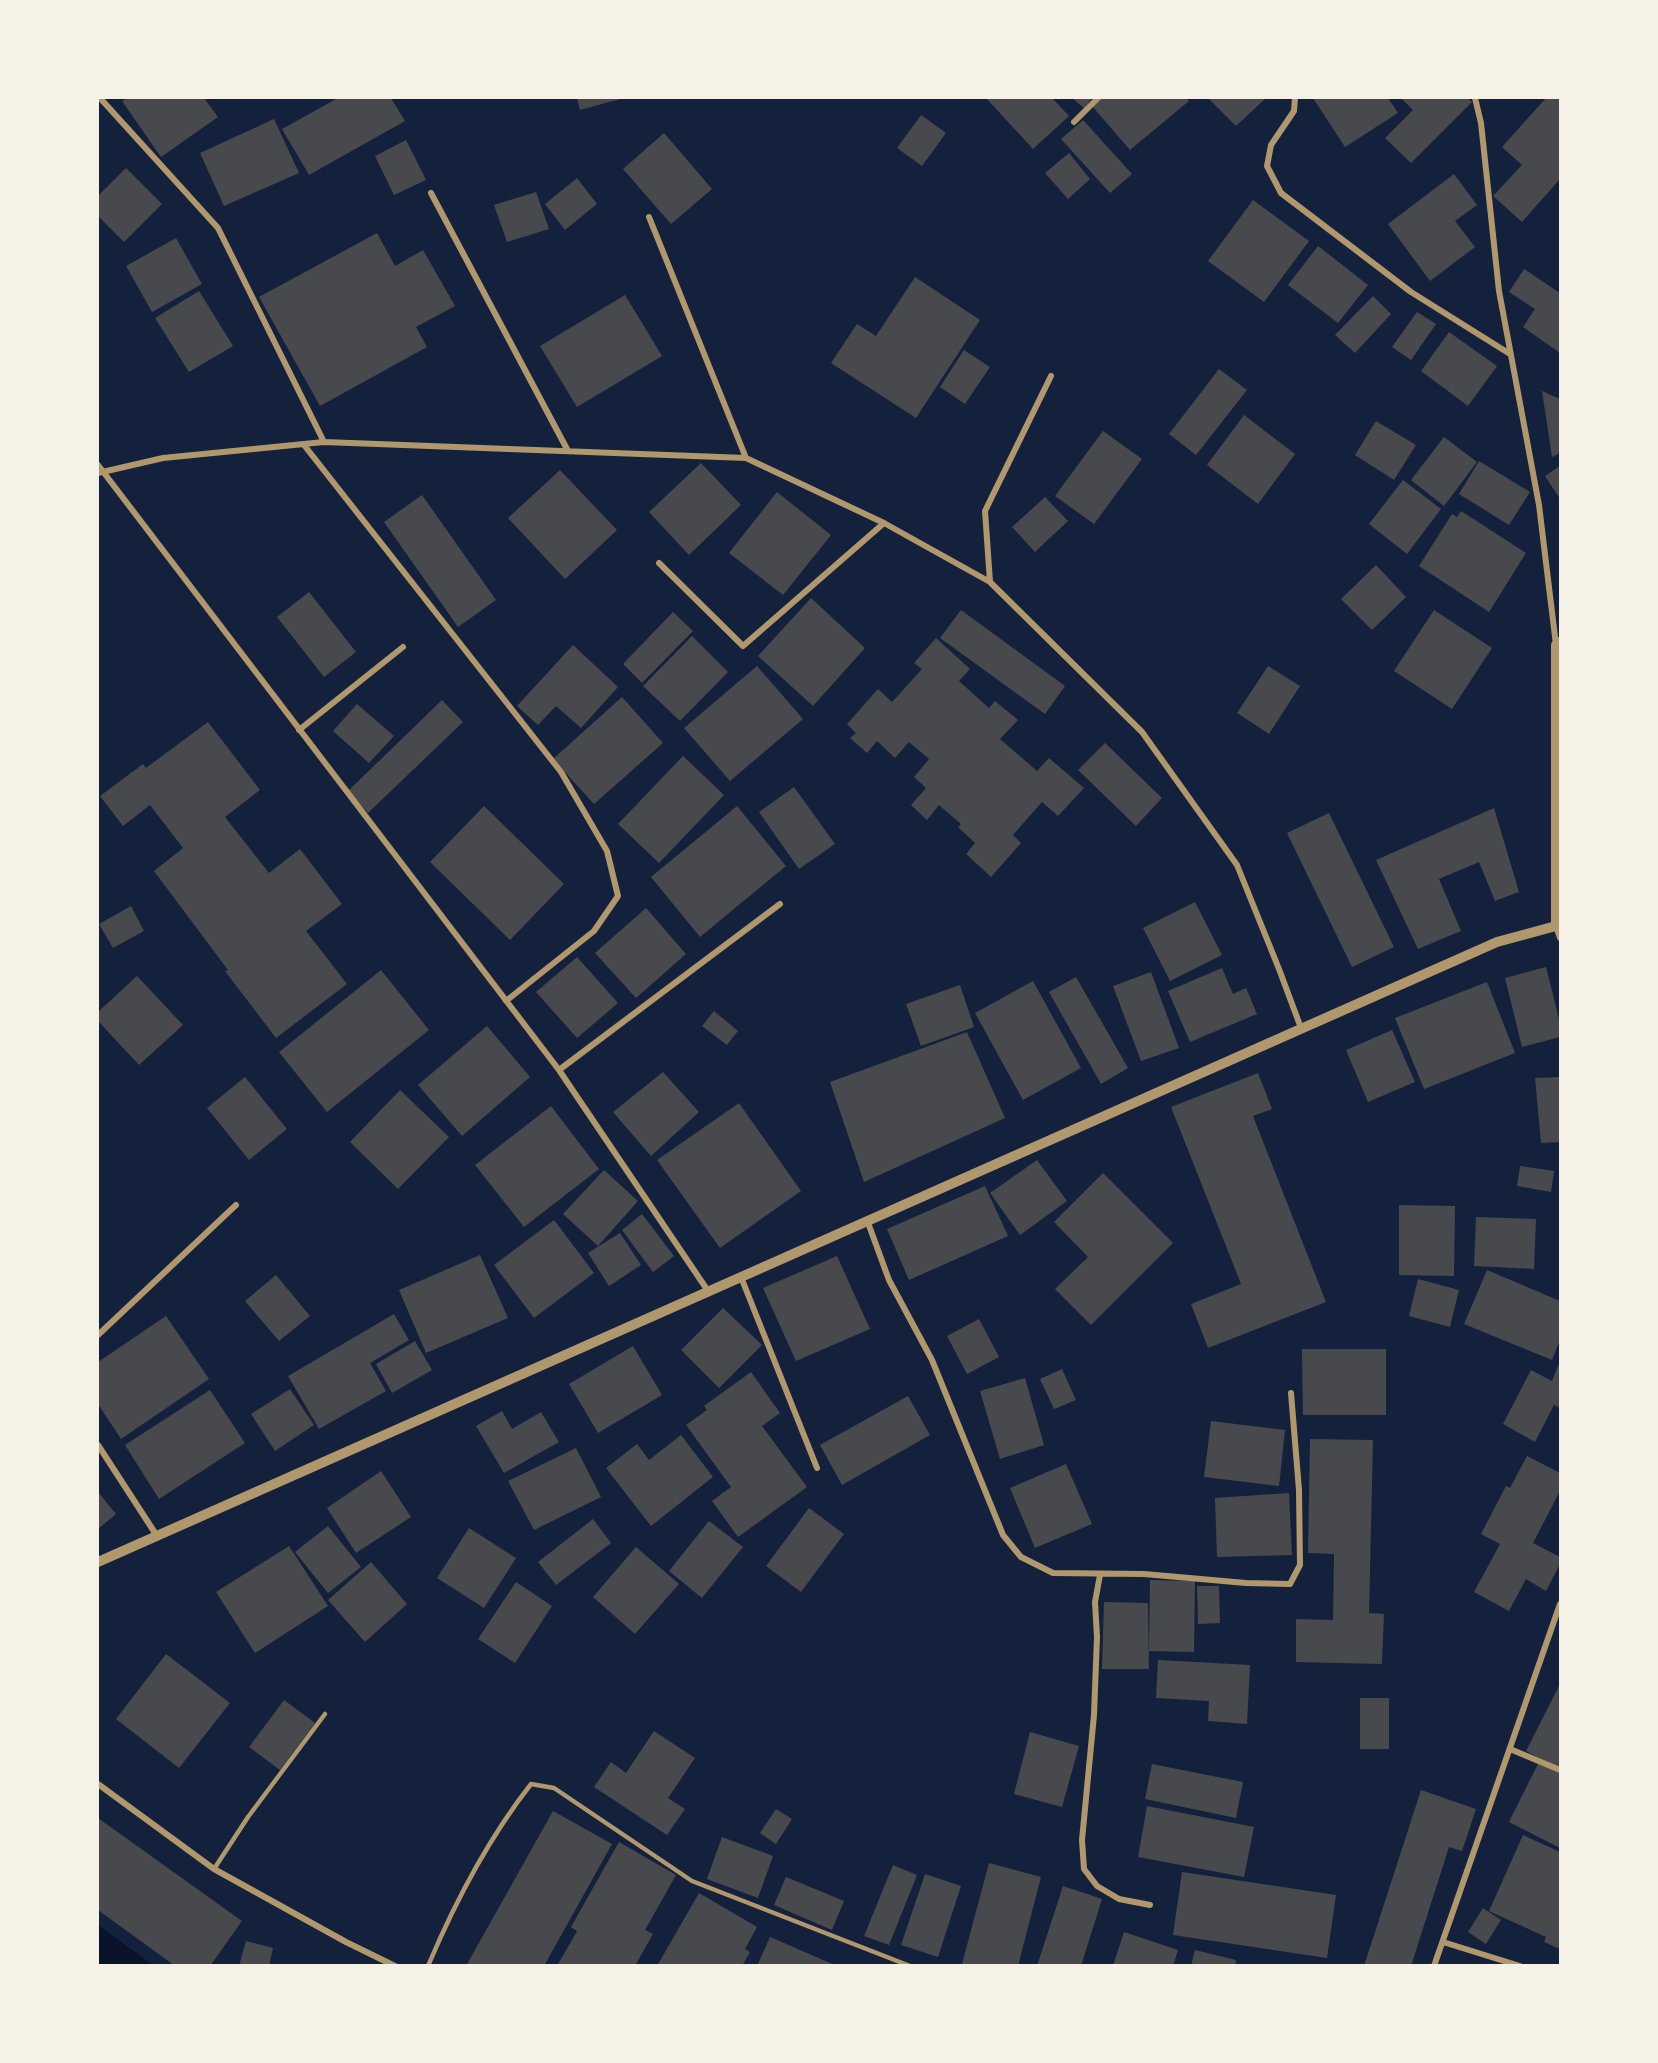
<!DOCTYPE html>
<html>
<head>
<meta charset="utf-8">
<style>
  body { margin:0 }
  #map { position:relative; width:1658px; height:2063px; overflow:hidden; background:#14213d; font-family:"Noto Sans",sans-serif }
  canvas { display:block }
  .frame { position:absolute; inset:0; border:99px solid #f6f1e7; pointer-events:none }
</style>
</head>
<body>
<div id="map">
<canvas width="1658" height="2063"></canvas>
<div class="frame"></div>
</div>
<script>
const context = document.querySelector('canvas').getContext('2d');
context.lineJoin = 'round';
function fill(path, color) { context.fillStyle = color; context.fill(path, 'evenodd'); }
function stroke(path, color, width, dash) { context.strokeStyle = color; context.lineWidth = width; context.lineCap = dash ? 'butt' : 'round'; context.setLineDash(dash || []); context.stroke(path); }
fill(new Path2D(`
  M98,1925L153,1965H98Z`), '#0b132b');
fill(new Path2D(`
  M128,98H204L218,117L161,157L122,101Z
  M338,98H391L405,121L309,175L282,129Z
  M577,98H624L580,110Z
  M986,98H1052L1069,116L1033,149Z
  M1072,98H1092L1084,108Z
  M1102,98H1186L1189,101L1130,150L1092,106Z
  M1208,98H1266L1236,126Z
  M1313,98H1388L1398,113L1345,147Z
  M1401,98H1467L1472,102L1411,163L1385,138L1413,110Z
  M1546,98H1560V179L1522,222L1493,196L1522,165L1502,147Z
  M921,115L946,133L922,166L897,148Z
  M274,119L299,173L224,206L200,153Z
  M1083,120L1132,174L1110,193L1061,139Z
  M664,133L712,189L671,224L623,169Z
  M406,140L426,180L394,195L375,156Z
  M1069,153L1090,179L1068,199L1045,173Z
  M126,168L162,204L124,242L98,216V196Z
  M1454,174L1477,205L1455,221L1475,247L1430,281L1388,224Z
  M577,178L597,204L565,230L545,204Z
  M536,192L549,229L507,242L494,205Z
  M1253,200L1309,241L1264,302L1208,261Z
  M377,233L395,266L423,250L455,306L416,327L427,347L320,406L259,297Z
  M176,238L202,284L152,312L126,266Z
  M1318,246L1368,285L1338,323L1288,285Z
  M1524,269L1560,293V353L1523,327L1535,309L1509,292Z
  M915,277L980,320L916,418L831,363L857,324L876,336Z
  M199,291L233,346L189,372L155,318Z
  M625,295L662,356L577,407L540,346Z
  M1373,296L1391,314L1355,353L1335,335Z
  M1417,312L1436,324L1411,360L1392,347Z
  M1449,332L1497,366L1468,406L1421,371Z
  M964,350L990,367L965,404L940,387Z
  M1219,369L1247,390L1196,455L1169,434Z
  M1542,391L1560,399V453L1552,457Z
  M1244,415L1295,454L1258,504L1207,465Z
  M1376,421L1416,445L1394,480L1355,455Z
  M1103,431L1142,459L1094,524L1055,496Z
  M1444,437L1477,462L1444,506L1411,480Z
  M1479,461L1530,492L1509,525L1459,494Z
  M701,463L741,505L689,555L649,512Z
  M1560,466V499L1545,476Z
  M560,470L617,530L565,579L508,518Z
  M1403,480L1441,509L1407,554L1369,524Z
  M777,492L831,535L783,595L729,553Z
  M422,495L496,600L458,627L384,522Z
  M1045,497L1068,521L1035,552L1012,527Z
  M1461,511L1526,553L1489,612L1419,566L1452,514L1457,517Z
  M1376,565L1406,597L1372,630L1341,599Z
  M309,592L356,652L324,677L277,617Z
  M811,598L865,648L813,706L758,656Z
  M961,610L1065,686L1045,714L940,638Z
  M1434,610L1492,648L1452,709L1394,671Z
  M673,612L693,631L642,683L623,664Z
  M692,636L728,672L680,721L643,686Z
  M936,638L970,669L959,681L989,708L995,701L1018,720L1000,739L1037,771L1049,758L1084,788L1058,816L1042,802L1013,835L1021,843L991,877L966,854L975,843L958,827L961,824L939,805L927,820L911,805L926,788L914,777L929,759L909,742L895,758L877,741L867,753L850,738L856,733L847,724L878,689L892,702L922,669L914,663Z
  M573,645L618,687L581,728L556,706L538,725L517,706Z
  M757,666L803,719L730,781L684,728Z
  M1268,666L1300,686L1269,734L1237,713Z
  M622,697L663,743L594,804L553,759Z
  M442,700L463,722L368,813L348,791Z
  M357,704L394,736L369,763L333,731Z
  M208,722L260,790L225,817L269,873L300,849L342,904L306,931L347,984L276,1038L225,971L228,970L154,871L183,848L150,805L123,826L100,796L143,764L146,768Z
  M1105,743L1162,798L1136,826L1078,770Z
  M683,756L724,795L659,863L618,824Z
  M794,787L835,844L799,869L759,812Z
  M484,806L564,884L510,940L430,862Z
  M737,806L786,866L700,937L651,877Z
  M1494,808L1519,892L1495,901L1479,862L1439,879L1461,931L1418,949L1376,860Z
  M1329,813L1394,947L1352,967L1287,833Z
  M1195,902L1222,955L1170,981L1143,928Z
  M131,906L144,931L113,948L99,924Z
  M646,908L686,954L636,998L595,953Z
  M577,957L618,1003L577,1038L536,992Z
  M1546,967L1560,1023V1037L1522,1047L1505,978Z
  M1222,968L1233,994L1246,988L1257,1014L1190,1042L1168,991Z
  M381,970L429,1030L327,1112L279,1052Z
  M1151,972L1179,1048L1141,1061L1113,986Z
  M137,976L183,1025L139,1065L98,1021V1012Z
  M1076,977L1128,1068L1101,1084L1049,992Z
  M1033,981L1081,1068L1023,1100L975,1013Z
  M1487,982L1515,1053L1424,1089L1395,1018Z
  M960,985L974,1027L921,1046L906,1004Z
  M714,1011L738,1031L727,1045L702,1026Z
  M487,1026L530,1077L462,1136L418,1085Z
  M1392,1030L1415,1082L1368,1102L1346,1050Z
  M967,1032L1005,1118L864,1182L830,1082Z
  M663,1072L699,1112L651,1156L613,1112Z
  M1258,1073L1272,1109L1253,1116L1326,1302L1208,1348L1191,1304L1241,1284L1171,1107Z
  M245,1077L287,1129L249,1160L207,1108Z
  M1560,1077V1142L1541,1143L1535,1078Z
  M400,1090L449,1137L398,1189L350,1142Z
  M739,1103L801,1191L720,1248L657,1160Z
  M551,1106L599,1169L524,1227L475,1165Z
  M1037,1160L1067,1201L1020,1235L990,1193Z
  M1520,1166L1554,1171L1551,1192L1517,1186Z
  M604,1170L638,1201L598,1246L563,1214Z
  M1103,1173L1173,1243L1091,1325L1055,1289L1088,1257L1054,1222Z
  M985,1186L1008,1236L909,1280L887,1229Z
  M1399,1205L1455,1206L1454,1276L1399,1275Z
  M642,1214L674,1256L653,1272L622,1230Z
  M1476,1217L1536,1219L1534,1269L1474,1266Z
  M554,1220L594,1273L534,1318L494,1265Z
  M620,1233L641,1265L609,1286L588,1253Z
  M480,1255L508,1318L426,1353L399,1290Z
  M837,1256L870,1329L796,1361L763,1288Z
  M1487,1270L1560,1301V1340L1552,1360L1464,1324Z
  M276,1275L310,1316L279,1341L245,1301Z
  M1418,1279L1459,1290L1450,1327L1409,1316Z
  M723,1308L762,1345L719,1388L681,1350Z
  M394,1314L409,1340L370,1363L386,1391L319,1429L288,1376Z
  M166,1316L209,1379L121,1439L98,1404V1362Z
  M979,1319L999,1357L967,1374L947,1336Z
  M415,1341L432,1370L392,1393L376,1364Z
  M633,1346L662,1395L598,1433L569,1384Z
  M1302,1349H1386V1415H1303Z
  M1560,1361V1408L1554,1405L1535,1442L1503,1424L1531,1370L1552,1381Z
  M1062,1369L1076,1400L1054,1409L1040,1379Z
  M751,1372L780,1413L762,1426L807,1487L738,1537L712,1501L731,1487L686,1425L707,1410L704,1406Z
  M1025,1378L1044,1445L1000,1459L980,1391Z
  M290,1389L314,1425L275,1451L251,1414Z
  M210,1390L245,1443L159,1499L125,1445Z
  M908,1396L930,1435L842,1485L820,1445Z
  M502,1411L512,1429L541,1412L559,1442L504,1473L476,1426Z
  M1211,1421L1285,1430L1279,1486L1204,1477Z
  M681,1435L713,1477L651,1526L606,1468L637,1444L649,1460Z
  M1310,1439L1373,1440L1369,1613L1384,1614L1382,1664L1296,1662V1619L1333,1620L1334,1554L1308,1553Z
  M576,1448L601,1497L534,1530L508,1481Z
  M1527,1456L1560,1473V1491L1533,1543L1560,1557V1564L1546,1591L1526,1579L1509,1611L1474,1592L1500,1544L1481,1534L1506,1486L1510,1488Z
  M1066,1464L1092,1524L1035,1548L1010,1488Z
  M381,1471L411,1517L356,1553L327,1508Z
  M98,1492L116,1514L98,1529Z
  M1289,1493L1292,1555L1217,1557L1215,1498Z
  M809,1508L844,1534L801,1592L766,1566Z
  M593,1519L611,1543L556,1585L538,1562Z
  M709,1521L743,1547L702,1598L669,1571Z
  M328,1526L361,1567L328,1593L295,1552Z
  M469,1528L516,1558L484,1608L437,1578Z
  M289,1546L328,1606L255,1653L216,1592Z
  M636,1547L679,1584L635,1634L593,1597Z
  M371,1562L407,1604L365,1642L328,1600Z
  M1150,1580L1195,1581L1194,1652L1149,1651Z
  M516,1582L552,1606L515,1663L478,1639Z
  M1197,1586H1219L1220,1623L1198,1624Z
  M1104,1602L1148,1603L1149,1669H1102Z
  M166,1654L230,1703L179,1768L116,1719Z
  M1158,1660L1250,1665L1247,1724L1208,1721L1209,1701L1156,1698Z
  M1560,1684V1769L1526,1751Z
  M1360,1698H1389V1749H1360Z
  M284,1700L315,1723L280,1770L249,1747Z
  M654,1731L695,1758L668,1798L685,1809L667,1835L594,1787L611,1762L626,1773Z
  M1030,1732L1079,1746L1062,1807L1014,1794Z
  M1539,1762L1560,1773V1848L1509,1822Z
  M1152,1764L1243,1782L1236,1818L1145,1799Z
  M1421,1790L1476,1809L1462,1851L1449,1847L1411,1966H1364Z
  M1147,1806L1254,1827L1244,1877L1138,1857Z
  M776,1809L792,1819L776,1844L760,1833Z
  M553,1811L612,1844L544,1966H466Z
  M98,1818L242,1921L210,1966H175L98,1910Z
  M1523,1835L1560,1852V1949L1544,1942L1546,1937L1489,1911Z
  M722,1837L773,1856L758,1898L707,1879Z
  M619,1842L676,1875L645,1930L653,1934L635,1966H557L577,1931L571,1927Z
  M989,1863L1041,1877L1018,1966H969L962,1964Z
  M893,1865L917,1875L889,1945L864,1936Z
  M1182,1872L1336,1895L1327,1958L1173,1935Z
  M925,1874L961,1886L938,1957L901,1945Z
  M786,1877L844,1901L832,1930L774,1905Z
  M1063,1886L1102,1899L1081,1966H1037Z
  M699,1893L757,1927L745,1949L750,1952L742,1966H657Z
  M1483,1908L1501,1920L1486,1944L1468,1932Z
  M1124,1932L1178,1950L1173,1966H1113Z
  M770,1937L837,1966H757Z
  M246,1941L273,1948L269,1966H239Z
  M1195,1950L1236,1960L1235,1966H1191Z`), '#48494c');
stroke(new Path2D(`
  M214,1869L248,1817L325,1714
  M428,1966C455,1902 488,1839 531,1784L554,1788L692,1881L910,1966`), '#b1986c', 4.5);
stroke(new Path2D(`
  M100,98L218,228L324,442
  M1295,98L1294,111L1271,145L1267,166L1281,193L1411,292L1510,354
  M1475,98L1481,123L1499,291L1539,505L1556,645
  M1074,122L1098,98
  M431,193L568,451
  M649,217L746,458
  M304,445L561,772L607,851L618,896L594,931L506,1001
  M98,465L559,1070L708,1291
  M98,473L163,458L324,442L746,458L884,523L990,582L1142,732L1237,865L1279,969L1301,1028
  M659,563L743,646L884,523
  M990,582L985,511L1051,376
  M299,730L403,647
  M1556,926L1560,938
  M559,1070L780,904
  M867,1220L889,1280L932,1360L1003,1535L1021,1557L1053,1573L1144,1574L1246,1583L1290,1584L1300,1565L1299,1490L1291,1393
  M741,1277L817,1468
  M98,1335L236,1205
  M98,1445L157,1536
  M1100,1575L1095,1602L1097,1637L1094,1715L1082,1840L1084,1869L1097,1886L1119,1899L1150,1905
  M1510,1749L1560,1770
  M98,1784L214,1869L346,1942L395,1966
  M1443,1942L1520,1966
  M1434,1966L1560,1604`), '#b1986c', 6);
stroke(new Path2D(`
  M98,1562C563,1353 1030,1148 1497,942L1556,926V645L1560,642`), '#b1986c', 10);
</script>
</body>
</html>
